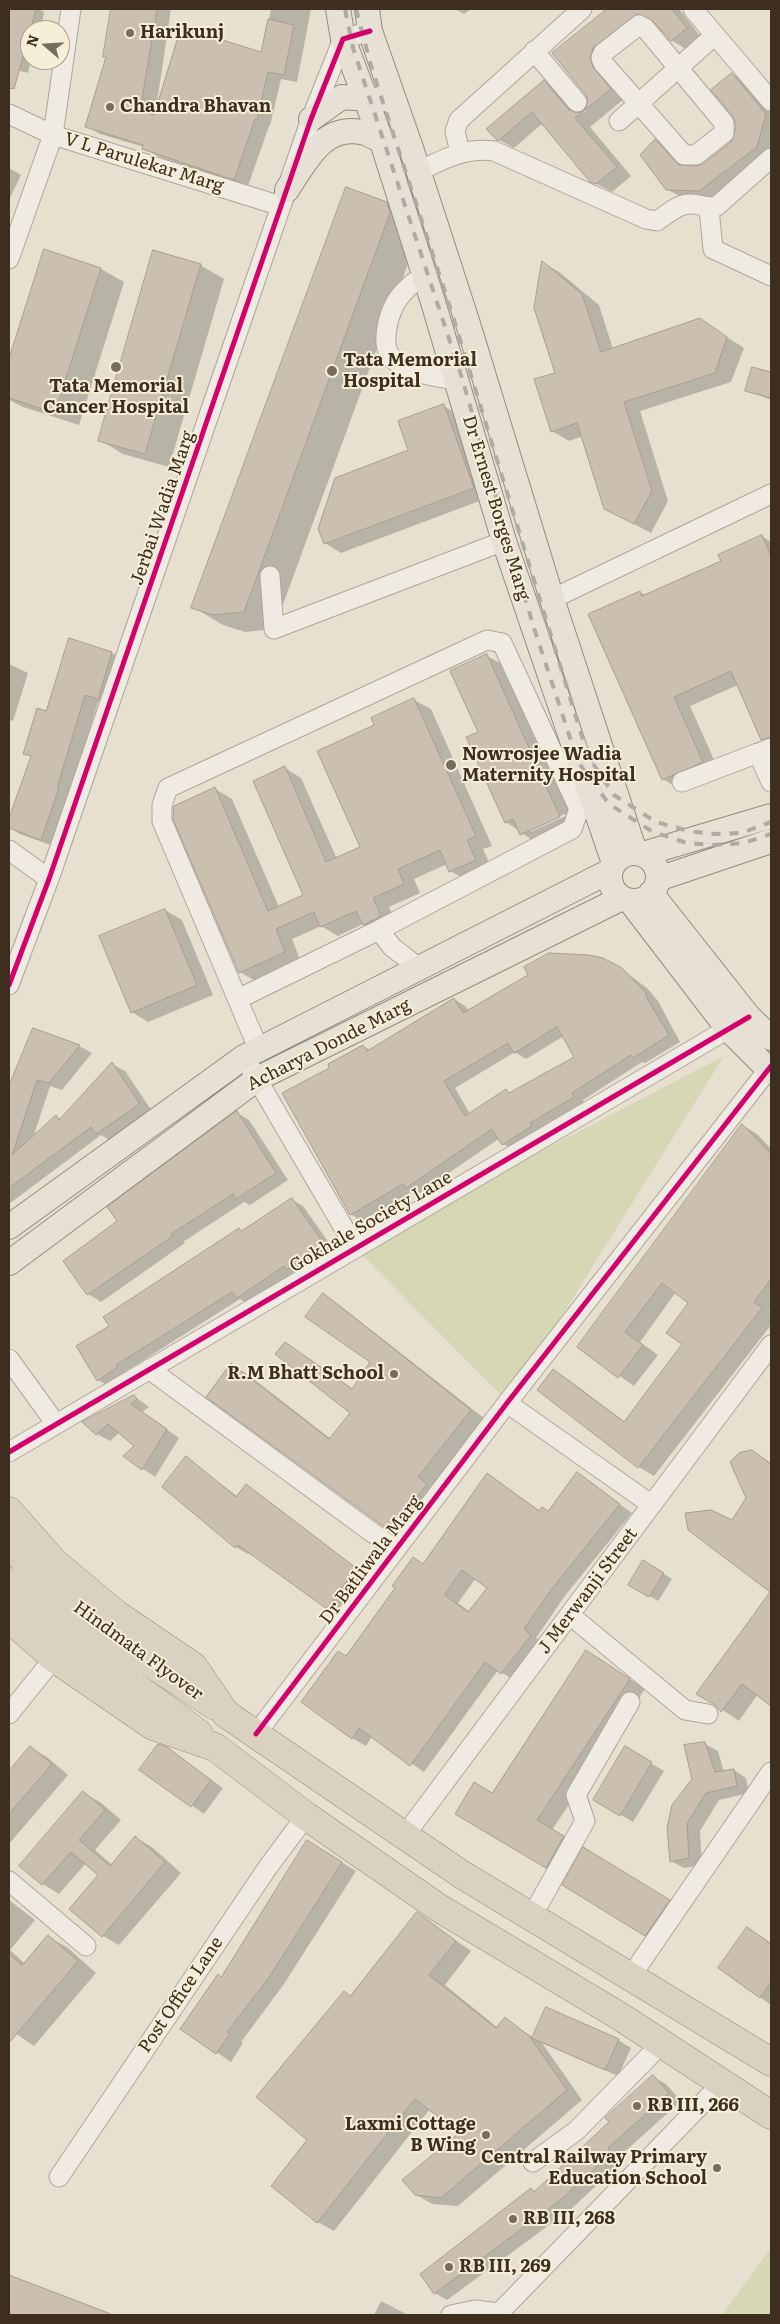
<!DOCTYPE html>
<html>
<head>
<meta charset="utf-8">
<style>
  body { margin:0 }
  #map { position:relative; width:780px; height:2324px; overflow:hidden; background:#e7e0d1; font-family:Literata,serif }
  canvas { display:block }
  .frame { position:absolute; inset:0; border:10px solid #3d2e20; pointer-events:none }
  .north { position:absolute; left:20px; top:20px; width:50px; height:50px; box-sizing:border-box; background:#f7eed8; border:1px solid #ada18e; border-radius:50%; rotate:289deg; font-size:14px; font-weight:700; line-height:20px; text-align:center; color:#3d2e20 }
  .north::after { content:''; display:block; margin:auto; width:18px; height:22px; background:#786c5e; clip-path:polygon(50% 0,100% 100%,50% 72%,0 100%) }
</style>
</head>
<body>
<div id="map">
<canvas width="780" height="2324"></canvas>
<div class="frame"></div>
<div class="north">N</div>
</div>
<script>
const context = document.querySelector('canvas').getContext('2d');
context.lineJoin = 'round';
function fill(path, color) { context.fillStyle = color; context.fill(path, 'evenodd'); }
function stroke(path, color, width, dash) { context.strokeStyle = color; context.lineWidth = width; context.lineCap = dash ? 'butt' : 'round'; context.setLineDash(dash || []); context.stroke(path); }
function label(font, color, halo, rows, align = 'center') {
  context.font = font + ' Literata,serif'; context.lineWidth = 4; context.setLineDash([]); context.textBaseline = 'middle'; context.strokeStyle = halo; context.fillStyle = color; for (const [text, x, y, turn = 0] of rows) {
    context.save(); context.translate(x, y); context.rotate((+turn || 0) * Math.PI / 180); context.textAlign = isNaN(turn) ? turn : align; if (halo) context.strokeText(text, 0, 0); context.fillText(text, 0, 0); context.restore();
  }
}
fill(new Path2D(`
  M724,1056L508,1402L355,1248Z
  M771,2248V2315H722Z`), '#d6d7b3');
fill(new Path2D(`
  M9,9H38L44,12L41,30H30L31,60L28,73L9,68Z
  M113,9H171L155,115L262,53L271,9H311L297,82L281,79L270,126H269L248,186L157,156L144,147L100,134L86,126L107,58L105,56Z
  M455,9H471L464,14Z
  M609,9H679L701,37L686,49L671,40L657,23L653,22L611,52L605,72L625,98L590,127L631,176L612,192L591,181L543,123L514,148L499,140L544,82L559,90L579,114L586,111L589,100L587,95L554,53Z
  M733,74L749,84L771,111V158L716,200L684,199L667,189L655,141L672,150L687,167H697L704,165L732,143L738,127Z
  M9,168L21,175L9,200Z
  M386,203L417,221L420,231L274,629L245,632L223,625L193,607Z
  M44,251L101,269L124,282L79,425L23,407L9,400V363Z
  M543,263L559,272L599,305L613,349L700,320L744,348L731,382L640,411L668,501L651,533L623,518L583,436L569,441L552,431L556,373Z
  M200,265L224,279L169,467L123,454L100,440Z
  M753,368L771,373V400L746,390Z
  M443,406L460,415L490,497L341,553L325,543L410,451Z
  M762,536L771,542V744L762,739L738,685L690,706L719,771L679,789L663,779L640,592L646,596L723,562Z
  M70,639L112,653L125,660L111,706L98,702L53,846L20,834L9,827V821L32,757L24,753L47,712Z
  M487,656L504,665L576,827L538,844L506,822ZM565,814L566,816L530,832V829Z
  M9,664L28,673L13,721L9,720Z
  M414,700L431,709L492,846L483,849L492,869L467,880L450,871L447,864L414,879L420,893L389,907L397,926L380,934L363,924L338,936L321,926L292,939L301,962L257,982L240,972L215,789L232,799L279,907L304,896L285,768L301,778L337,859L361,848L376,726Z
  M165,910L182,920L213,995L148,1022L132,1012Z
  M621,969L647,988L658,1001L680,1042L645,1063L642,1062L583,1100L585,1104L515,1150L503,1144L500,1138L418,1194L413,1191L362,1221L350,1214L331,1068L363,1046L370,1050L454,999L465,1006L469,1011ZM564,1036L576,1057L511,1094L506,1091L470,1114L455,1088L515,1052L526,1059Z
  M34,1030L79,1046L92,1053L62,1090L50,1086L33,1138L56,1117L61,1119L112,1064L125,1071L152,1111L109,1140L101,1135L9,1204V1100Z
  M237,1113L249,1120L288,1180L250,1205L244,1202L183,1242L185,1243L101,1302L88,1294L65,1261L118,1222Z
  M742,1125L757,1134L771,1149V1309L769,1311L771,1313V1325L654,1476L639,1467L539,1390L554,1371L569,1380L625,1422L684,1344L690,1303L676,1292L640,1342L658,1355L634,1386L578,1347Z
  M292,1200L303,1206L334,1250L298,1275L293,1273L248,1304L240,1299L126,1371L128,1374L109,1386L98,1380L111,1326L239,1230L243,1232Z
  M323,1295L338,1304L485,1419L405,1539L390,1530L232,1365L247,1374L331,1439L351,1413L285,1344L353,1389L372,1362Z
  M134,1396L149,1407L142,1412L179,1438L155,1477L125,1456L136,1446L120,1432L110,1441L97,1434L84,1422Z
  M752,1451L771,1463V1592L689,1529L732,1522L748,1498Z
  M187,1458L238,1497L247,1486L258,1493L367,1576L339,1615L250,1552L248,1554L236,1547L164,1487Z
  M487,1474L540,1511L549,1512L577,1474L632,1513L564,1597L536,1638L543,1643L515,1681L498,1670L424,1772L372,1736L366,1746L352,1738L346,1657L397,1588L413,1558L424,1565ZM476,1578L488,1587L470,1612L458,1603Z
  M644,1562L672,1579L658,1601L630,1584Z
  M771,1593V1704L758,1694L739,1721L698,1693Z
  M602,1661L645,1689L552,1830L578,1846L562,1876L546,1867L497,1797Z
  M705,1744L718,1751L724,1772L734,1770L746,1778L749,1793L719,1800L700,1831L702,1865L684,1868L671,1861Z
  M30,1748L47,1757L68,1775L9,1844V1773Z
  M167,1748L223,1788L204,1814L141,1769Z
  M625,1748L664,1771L633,1822L594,1799Z
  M83,1793L100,1802L121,1820L95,1850L112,1865L136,1838L152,1847L181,1873L119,1945L103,1936L100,1875L86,1863L59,1894L43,1884Z
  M322,1850L356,1871L284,1984L241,2042L243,2043L231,2062L182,2029Z
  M596,1856L681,1908L658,1942L646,1934Z
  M9,1900L35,1920L10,1950L25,1964L48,1937L67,1947L96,1973L34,2046L9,2029V1979L12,1975L9,1971Z
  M418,1914L471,1951L445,1985L498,2028L505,2019L534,2038L618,2040L631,2048L618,2076L542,2043L582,2100L458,2206L432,2204L415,2194L461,2133L430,2109L334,2231L318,2222L309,2140L345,1993L352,1997Z
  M748,1928L771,1943V2005L720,1968Z
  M653,2077L666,2084L681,2101L620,2156L623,2161L571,2209L447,2300L435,2293L531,2189L536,2192L610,2122Z
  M9,2278L108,2314L111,2315H9Z
  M381,2301L408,2315H374Z`), '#0003');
const building = new Path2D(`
  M9,9H36L14,89L9,88Z
  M111,9H157L140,111L154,115L181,27L261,52L268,19L294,25L284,75L268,72L257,120L255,119L234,180L142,149L143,145L85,127L106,57H103Z
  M607,9H672L687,28L671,41L653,21L637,14L593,48L590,58L593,67L611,89L575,118L617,167L596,184L590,182L532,112L498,141L486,129L544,80L569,110L578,113L585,110L588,101L586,95L552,53Z
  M732,73L766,114L757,147L699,191L666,190L640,155L655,139L679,165L696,166L703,164L731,142L736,127L733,116L711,90Z
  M346,187L387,202L390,213L244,612L213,615L191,608Z
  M44,249L101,268L55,413L9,398V359Z
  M153,250L201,264L145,454L98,441Z
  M542,261L582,294L601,352L700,318L727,337L715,373L624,402L652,491L634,524L604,509L577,423L551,432L534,379L555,373L534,308Z
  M752,367L771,372V398L745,391Z
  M444,404L474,488L324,544L318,529L335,478L408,450L398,421Z
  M762,535L771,556V737L761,740L731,671L674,697L703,762L662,780L588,614L640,591L642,596L721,561L718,555Z
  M69,638L112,652L98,699L85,695L57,788H59L41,840L9,828V818L31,756L23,754L37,708L46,711Z
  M487,654L560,817L520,835L513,819L505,823L466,737L478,732L450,671Z
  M414,698L476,836L467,840L476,860L449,872L440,850L398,869L404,884L373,898L381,916L363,925L356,911L320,927L314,912L276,929L285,952L239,973L173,819L174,806L215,787L268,911L303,895L253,781L285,766L326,862L360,847L317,751L374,725L371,718Z
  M165,909L197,985L131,1013L99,936Z
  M549,953L589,955L603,958L622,968L647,994L645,995L669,1035L633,1058L631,1055L572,1093L574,1097L530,1123L532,1126L502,1145L492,1129L406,1188L403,1184L350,1215L282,1093L329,1068L328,1064L363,1045L367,1051L454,998L463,1013L528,975L524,967ZM557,1027L574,1057L509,1093L506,1089L465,1116L444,1081L508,1043L514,1053Z
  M33,1028L80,1045L49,1083L37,1080L12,1155L56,1115L59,1120L112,1062L140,1104L96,1134L91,1127L9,1188V1086Z
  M237,1111L276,1173L236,1199L233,1194L171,1234L173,1236L87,1295L63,1261L117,1221L107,1207Z
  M742,1124L771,1154V1279L754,1302L762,1308L638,1468L537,1390L553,1369L624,1422L682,1344L666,1333L688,1303L662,1283L625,1332L643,1345L618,1378L577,1347Z
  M292,1198L324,1244L286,1270L284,1266L237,1298L232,1292L116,1365L118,1367L97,1381L76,1346L109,1326L103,1317L239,1228L241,1231Z
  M323,1293L471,1410L418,1477L427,1484L390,1531L206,1397L231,1363L329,1439L350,1413L275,1354L285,1342L352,1389L370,1362L305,1317Z
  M134,1395L137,1399L131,1404L167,1429L142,1470L123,1456L134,1446L108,1424L96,1435L82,1422Z
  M752,1450L771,1464V1706L742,1684L721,1712L715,1705L696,1694L770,1592L688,1530L685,1513L711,1510L732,1520L746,1498L730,1462L739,1453Z
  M186,1456L236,1497L246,1484L356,1568L327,1609L238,1545L235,1548L162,1487Z
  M577,1472L620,1504L551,1590L524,1629L531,1635L501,1674L485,1662L410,1766L359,1728L352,1739L301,1702L338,1651L346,1656L395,1588L392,1586L413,1557L423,1564L487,1473L539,1511L542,1507L548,1511ZM462,1570L487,1588L468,1612L445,1595Z
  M643,1560L664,1573L649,1597L628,1585Z
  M586,1650L630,1679L537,1820L564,1836L546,1868L455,1814L474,1782L492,1793Z
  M705,1742L715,1772L734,1769L737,1786L706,1793L687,1823L689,1858L670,1862L667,1828L672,1805L692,1779L684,1745Z
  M158,1744L167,1747L211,1780L191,1807L139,1770Z
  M30,1746L52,1764L9,1814V1771Z
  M625,1746L652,1762L620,1816L593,1800Z
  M83,1791L105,1810L79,1840L110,1866L135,1836L165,1862L102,1937L69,1909L98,1875L71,1852L42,1885L19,1866Z
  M307,1840L342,1862L270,1976L227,2032L230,2034L216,2054L180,2029L218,1974L221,1977Z
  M583,1847L670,1900L645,1936L562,1885Z
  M417,1912L456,1941L429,1975L496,2028L505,2017L530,2037L567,2090L441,2198L415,2195L402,2180L459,2133L415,2099L317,2223L271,2186L307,2140L256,2097L344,1991L350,1996Z
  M747,1927L771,1944V1982L760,1998L718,1968Z
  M48,1935L78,1961L9,2043V1954L22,1965Z
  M546,2007L619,2039L605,2070L532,2038Z
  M653,2075L669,2093L608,2148L612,2153L558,2202L434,2294L420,2274L531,2188L534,2192L609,2122L605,2118Z
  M9,2275L111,2314V2315H9Z`);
fill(building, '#cbbfb2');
stroke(building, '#a89c90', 1);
const minor = new Path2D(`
  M693,9L771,101
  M639,25L645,28L724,123V133L696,155H684L603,63L601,58L603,53Z
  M534,51L577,102
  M9,114L53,135L281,206
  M619,121L715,35
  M460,153L455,131L459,120L582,9
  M419,171C444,159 466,147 494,151L646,219L657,221C666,215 678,204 689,204C700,203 706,209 717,206L771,158
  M709,209L713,249L771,276
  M9,259L53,135L71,9
  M424,276C414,281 402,292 396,302C388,316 379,348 394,360C412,374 435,377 456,380
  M270,576L274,629L504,541
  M552,599L771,494
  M771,748L758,753L771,782
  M682,782L758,753
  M9,850L49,879
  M9,985L49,879L311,119L343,39L370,31
  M238,999L379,930L392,947L419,968
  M259,1050L162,821V805L168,788L487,640L502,643L579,809L572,829L379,930
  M244,1057L355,1247
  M9,1359L56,1424
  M149,1369L396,1550
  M507,1403L652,1505
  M9,1452L738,1023
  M570,1615L685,1710L708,1714
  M9,1714L54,1658
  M256,1734L507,1403L771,1066
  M405,1835L771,1345
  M9,1881L86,1946
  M532,1916L585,1821L576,1795L630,1702
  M631,1976L771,1772
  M533,2162L576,2131L662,2043
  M59,2177L268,1867L306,1816
  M499,2313L723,2082
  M451,2315L475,2310L499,2313L502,2315`);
const major = new Path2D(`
  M338,9L343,39L382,142L433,302L504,541L614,863
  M367,9L370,31L411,148L468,324L552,599L635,852
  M311,119L342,97L380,100
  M287,190C306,161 324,122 365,133C374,136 380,142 390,144
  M610 877a24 24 0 1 1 48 0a24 24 0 1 1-48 0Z
  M643,854L771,816
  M658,879L771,841
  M651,893L749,1017L771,1038
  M630,901L728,1029L771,1072
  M9,1227L244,1057L610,871
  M9,1263L257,1079L622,898`);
const highway = new Path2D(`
  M9,1511L54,1562L116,1614L193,1666L226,1714L461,1874L771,2062
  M9,1543L39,1577L103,1631L215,1706
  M9,1582C63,1643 136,1683 199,1734
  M9,1618L54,1658L153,1726L215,1747L306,1816L439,1908L621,2017L771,2115`);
stroke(minor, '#ada599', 21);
stroke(major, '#928b80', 26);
stroke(highway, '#928b80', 29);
stroke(minor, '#efebe3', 19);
stroke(major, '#e6e1d4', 24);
stroke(highway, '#dad1c2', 28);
stroke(new Path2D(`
  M345,9L353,48L462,378L533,625L578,762L609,804L653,832L687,843L714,845L744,843L771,834
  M356,9L372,69L450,307L588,756L614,795L656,822L689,831L712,834L741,833L771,822`), '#afaaa2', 4, [9, 9]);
stroke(new Path2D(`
  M9,985L49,879L311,119L343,39L370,31
  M9,1452L749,1017
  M256,1734L507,1403L771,1066`), '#d6006c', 5);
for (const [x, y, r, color] of [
  [130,33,5,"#786c5e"],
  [110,107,5,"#786c5e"],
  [116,367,6,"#786c5e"],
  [332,371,6,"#786c5e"],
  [451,765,6,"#786c5e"],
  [394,1374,5,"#786c5e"],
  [637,2106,5,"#786c5e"],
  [486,2135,5,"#786c5e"],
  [717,2168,5,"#786c5e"],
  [513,2219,5,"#786c5e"],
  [449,2267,5,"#786c5e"]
]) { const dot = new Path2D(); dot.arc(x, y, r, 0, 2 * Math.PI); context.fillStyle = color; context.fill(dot); stroke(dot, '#f7eed8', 2); }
label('bold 18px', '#3d2e20', '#f7eed8', [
  ["Harikunj",140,33],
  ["Chandra Bhavan",120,107],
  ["Tata Memorial",343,361],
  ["Hospital",343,382],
  ["Tata Memorial",116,387,"center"],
  ["Cancer Hospital",116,408,"center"],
  ["Nowrosjee Wadia",462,755],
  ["Maternity Hospital",462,776],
  ["R.M Bhatt School",384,1374,"right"],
  ["RB III, 266",647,2106],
  ["Laxmi Cottage",476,2125,"right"],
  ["B Wing",476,2146,"right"],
  ["Central Railway Primary",707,2158,"right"],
  ["Education School",707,2179,"right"],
  ["RB III, 268",523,2219],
  ["RB III, 269",459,2267]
], 'left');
label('18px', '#3d2e20', '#f7eed8', [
  ["V L Parulekar Marg",144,163,17],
  ["Jerbai Wadia Marg",163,508,-71],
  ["Dr Ernest Borges Marg",496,508,73],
  ["Acharya Donde Marg",329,1045,-27],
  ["Gokhale Society Lane",371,1222,-30],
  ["Dr Batliwala Marg",371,1560,-53],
  ["J Merwanji Street",588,1591,-53],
  ["Hindmata Flyover",138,1651,36],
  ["Post Office Lane",181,1995,-56]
]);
</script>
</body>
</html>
